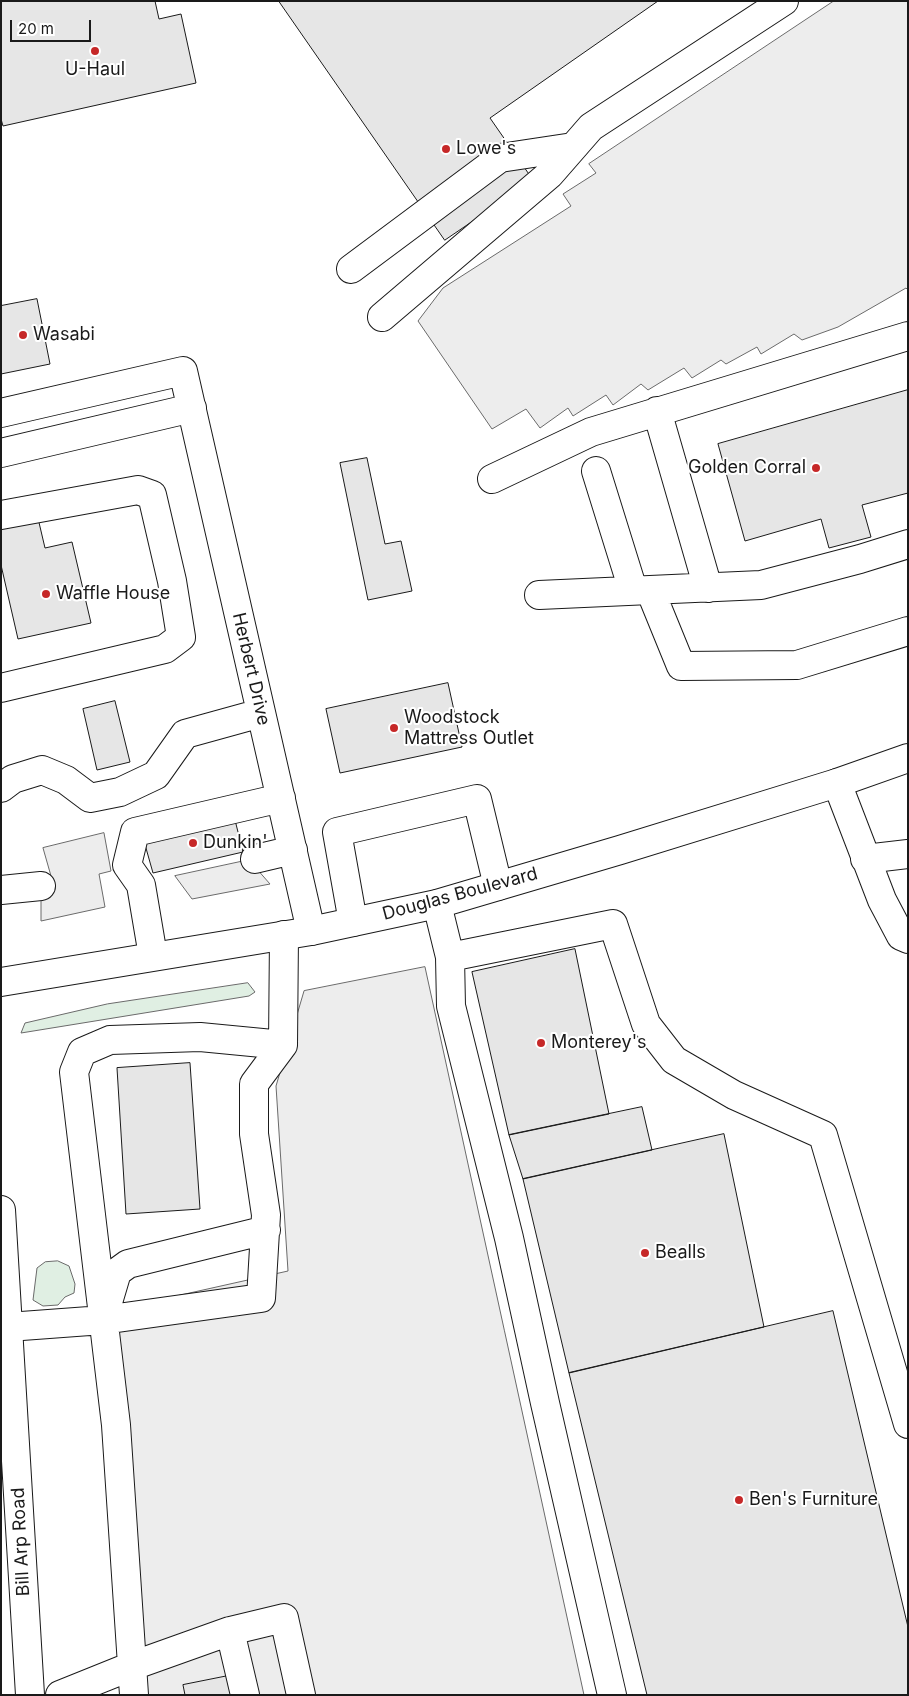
<!DOCTYPE html>
<html>
<head>
<meta charset="utf-8">
<style>
  body { margin:0 }
  #map { position:relative; width:909px; height:1696px; overflow:hidden; background:#fff; font-family:Inter,sans-serif }
  canvas { display:block }
  .frame { position:absolute; inset:0; border:2px solid #1a1a1a; pointer-events:none }
  .scale { position:absolute; left:10px; top:20px; width:81px; height:22px; box-sizing:border-box; border:2px solid #1a1a1a; border-top:0; padding-left:6px; font-size:15px; line-height:18px; white-space:nowrap; color:#1a1a1a; -webkit-text-stroke:4px #fff; paint-order:stroke }
</style>
</head>
<body>
<div id="map">
<canvas width="909" height="1696"></canvas>
<div class="frame"></div>
<div class="scale">20 m</div>
</div>
<script>
const context = document.querySelector('canvas').getContext('2d');
context.lineJoin = 'round';
function fill(path, color) { context.fillStyle = color; context.fill(path, 'evenodd'); }
function stroke(path, color, width, dash) { context.strokeStyle = color; context.lineWidth = width; context.lineCap = dash ? 'butt' : 'round'; context.setLineDash(dash || []); context.stroke(path); }
function label(font, color, halo, rows, align = 'center') {
  context.font = font + ' Inter,sans-serif'; context.lineWidth = 4; context.setLineDash([]); context.textBaseline = 'middle'; context.strokeStyle = halo; context.fillStyle = color; for (const [text, x, y, turn = 0] of rows) {
    context.save(); context.translate(x, y); context.rotate((+turn || 0) * Math.PI / 180); context.textAlign = isNaN(turn) ? turn : align; if (halo) context.strokeText(text, 0, 0); context.fillText(text, 0, 0); context.restore();
  }
}
const green = new Path2D(`
  M248,983L255,992L249,996L21,1033L25,1023L107,1004Z
  M58,1261L69,1266L75,1284L74,1293L65,1297L58,1305L43,1306L33,1300L37,1268L45,1262Z`);
fill(green, '#e0efe3');
stroke(green, '#6a6a6a', 1);
const parking = new Path2D(`
  M834,1H908V290L906,288L838,327L802,340L794,334L761,354L757,347L726,364L721,360L692,378L684,368L648,390L641,384L613,405L606,395L573,416L568,408L540,428L526,409L492,429L418,321L443,288L571,206L563,194L596,173L589,164Z
  M104,833L111,871L99,874L105,907L41,921V886L53,883L43,848Z
  M249,860L270,884L192,899L175,876Z
  M425,967L584,1695H125L118,1309L288,1271L276,1086L304,991Z`);
fill(parking, '#ededed');
stroke(parking, '#6a6a6a', 1);
const building = new Path2D(`
  M1,1H155L159,19L181,14L196,83L3,126L1,119Z
  M279,1H658L490,118L533,180L445,240Z
  M37,299L50,364L1,374V306Z
  M908,390V493L862,505L871,537L829,548L821,519L745,541L718,444Z
  M367,458L385,544L401,541L412,591L368,600L340,463Z
  M37,514L45,548L72,542L91,623L18,639L1,565V522Z
  M448,683L462,747L340,773L326,709Z
  M115,701L130,762L97,770L83,709Z
  M234,816L243,852L153,873L142,834Z
  M575,949L609,1114L509,1135L472,972Z
  M190,1063L200,1209L126,1214L117,1068Z
  M642,1107L652,1150L523,1179L509,1135Z
  M724,1134L764,1327L569,1373L523,1179Z
  M833,1311L908,1627V1695H647L569,1373Z
  M228,1676L232,1695H185L183,1685Z`);
fill(building, '#e6e6e6');
stroke(building, '#1a1a1a', 1);
const minor = new Path2D(`
  M351,269L500,158L573,147
  M382,317L550,174L591,127L784,1
  M657,411L708,588
  M1,413L183,371L311,931
  M1,453L192,408
  M596,471L633,590
  M492,479L591,432L908,336
  M1,515L138,490L152,495L172,581L181,637L165,649L1,688
  M650,590L761,585L860,559L908,544
  M539,595L650,590L681,666L797,665L908,631
  M837,783L882,900L901,936L908,939
  M1,788L13,779L42,770L66,780L90,798L120,792L156,775L185,734L261,713
  M255,859L293,850
  M865,859L908,854
  M1,890L41,886
  M437,904L450,957L451,1006L509,1238L545,1403L612,1695
  M353,922L337,832L477,799L498,886
  M153,956L141,885L127,865L135,832L281,798
  M450,957L613,924L646,1024L674,1060L734,1095L823,1135L908,1424
  M106,1309L117,1272L128,1264L266,1230
  M8,1327L103,1320L261,1298L266,1215L254,1134V1084L283,1045L284,935
  M230,1631L245,1695
  M60,1695L132,1666L230,1631L284,1618L301,1695
  M134,1695L116,1425L74,1072L82,1052L110,1040L200,1037L283,1045`);
const major = new Path2D(`
  M1,982L311,931L437,904L620,850L837,783L908,758
  M1,1210L30,1695`);
stroke(minor, '#1a1a1a', 30);
stroke(major, '#1a1a1a', 30);
stroke(minor, '#fff', 28);
stroke(major, '#fff', 28);
for (const [x, y, r, color] of [
  [95,51,5,"#c62828"],
  [446,149,5,"#c62828"],
  [23,335,5,"#c62828"],
  [816,468,5,"#c62828"],
  [46,594,5,"#c62828"],
  [394,728,5,"#c62828"],
  [193,843,5,"#c62828"],
  [541,1043,5,"#c62828"],
  [645,1253,5,"#c62828"],
  [739,1500,5,"#c62828"]
]) { const dot = new Path2D(); dot.arc(x, y, r, 0, 2 * Math.PI); context.fillStyle = color; context.fill(dot); stroke(dot, '#fff', 2); }
label('18px', '#1a1a1a', '#fff', [
  ["U-Haul",95,70,"center"],
  ["Lowe's",456,149],
  ["Wasabi",33,335],
  ["Golden Corral",806,468,"right"],
  ["Waffle House",56,594],
  ["Woodstock",404,718],
  ["Mattress Outlet",404,739],
  ["Dunkin'",203,843],
  ["Monterey's",551,1043],
  ["Bealls",655,1253],
  ["Ben's Furniture",749,1500]
], 'left');
label('18px', '#1a1a1a', '#fff', [
  ["Herbert Drive",251,669,77],
  ["Douglas Boulevard",460,894,-15],
  ["Bill Arp Road",21,1542,-93]
]);
</script>
</body>
</html>
